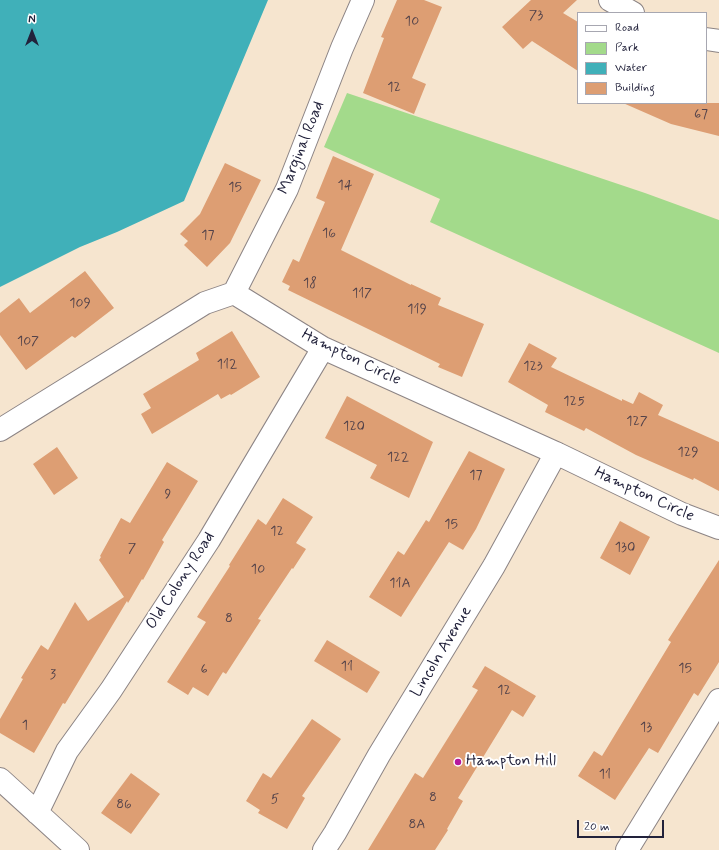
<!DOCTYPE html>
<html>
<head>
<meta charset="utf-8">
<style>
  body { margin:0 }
  #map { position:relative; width:719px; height:850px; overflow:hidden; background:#f6e5cf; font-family:Mynerve,sans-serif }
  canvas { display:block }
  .legend { position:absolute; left:577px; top:12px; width:130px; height:92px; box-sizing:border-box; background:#fff; border:1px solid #a7a7b1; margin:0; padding:5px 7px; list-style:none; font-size:12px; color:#22223b }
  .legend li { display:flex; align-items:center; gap:8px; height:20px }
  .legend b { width:20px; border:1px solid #a7a7b1 }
  .north { position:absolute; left:12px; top:12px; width:40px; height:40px; -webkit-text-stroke:3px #fff; paint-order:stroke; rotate:0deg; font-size:11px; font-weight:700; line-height:16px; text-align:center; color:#22223b }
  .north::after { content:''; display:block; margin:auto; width:14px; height:18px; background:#22223b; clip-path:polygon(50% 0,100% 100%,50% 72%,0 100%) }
  .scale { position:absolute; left:577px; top:820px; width:87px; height:18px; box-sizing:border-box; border:2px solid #22223b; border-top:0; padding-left:5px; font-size:12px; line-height:14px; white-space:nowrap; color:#22223b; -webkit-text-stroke:3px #fff; paint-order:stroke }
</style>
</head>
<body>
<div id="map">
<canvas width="719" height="850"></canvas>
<ul class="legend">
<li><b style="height:5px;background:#fff"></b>Road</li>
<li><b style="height:11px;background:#a3da8b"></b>Park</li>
<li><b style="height:11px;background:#40b0b9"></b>Water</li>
<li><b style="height:11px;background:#dd9e73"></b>Building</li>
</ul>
<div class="north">N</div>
<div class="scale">20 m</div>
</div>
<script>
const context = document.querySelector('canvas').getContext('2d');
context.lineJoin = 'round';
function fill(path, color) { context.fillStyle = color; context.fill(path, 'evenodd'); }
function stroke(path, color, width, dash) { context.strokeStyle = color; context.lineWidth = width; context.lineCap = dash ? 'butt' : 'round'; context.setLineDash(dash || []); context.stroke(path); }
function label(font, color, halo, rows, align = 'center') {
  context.font = font + ' Mynerve,sans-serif'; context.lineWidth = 4; context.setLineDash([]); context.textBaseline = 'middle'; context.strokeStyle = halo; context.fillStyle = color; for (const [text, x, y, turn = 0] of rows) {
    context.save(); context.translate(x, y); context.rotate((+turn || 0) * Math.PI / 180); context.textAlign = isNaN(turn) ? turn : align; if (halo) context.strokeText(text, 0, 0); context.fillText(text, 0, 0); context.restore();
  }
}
fill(new Path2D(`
  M347,93L645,193L719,220V353L430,222L440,199L324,147Z`), '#a3da8b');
fill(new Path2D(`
  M0,0H268L184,201L117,232L80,247L0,287Z`), '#40b0b9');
fill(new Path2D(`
  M397,0H424L442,7L412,78L426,84L414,114L363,93L384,38L381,37Z
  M531,0H577L563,13L578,22V71L532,41L523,49L502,27Z
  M623,103H719V136L671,124Z
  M333,156L374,174L341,250L411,285V284L441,298L438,305L484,324L462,377L438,367L440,364L288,290L290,286L282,282L293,259L299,262L325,202L316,198Z
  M225,163L261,180L230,243L207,267L184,245L188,241L180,234L200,214Z
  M85,271L114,308L75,338L72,336L26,370L0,335V313L19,298L30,313Z
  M232,331L260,377L231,395L230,394L221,399L218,394L152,434L141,414L151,408L143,394L199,360L196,353Z
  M529,343L557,358L551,367L622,401V399L633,404L639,392L663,405L658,415L719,442V491L694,478L693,480L636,455L586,428L584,431L545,412L548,405L508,382Z
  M347,396L433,442L409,498L370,478L377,465L325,438Z
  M57,447L78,478L54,495L33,464Z
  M469,451L505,469L476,529L463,550L449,542L401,617L369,597L398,551L404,555L426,520L429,522Z
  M167,462L198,481L162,540L164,542L143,580L142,579L128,603L127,601L65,704L63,703L34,753L0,733V719L23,679L21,678L41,645L48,650L75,602L88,621L124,597L99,560L101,557L100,556L121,518L130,523Z
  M283,498L313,517L296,543L306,549L293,569L292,568L258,619L261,620L226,674L223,672L208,696L193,687L188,695L167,682L206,622L197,617L230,566L229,565L258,519L266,525Z
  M620,521L650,537L630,575L600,558Z
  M719,560V662L698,696L694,693L658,753L649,748L615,800L578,776L594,751L602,756L671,642L668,640Z
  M327,640L380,672L367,693L314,661Z
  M485,666L536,696L523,717L512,710L458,798L463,801L447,829L448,830L435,850H368L415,773L423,778L478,690L472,687Z
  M312,719L341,739L302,796L305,798L287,829L258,813L260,810L246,801L263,773L271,778Z
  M131,773L160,794L131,834L101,813Z`), '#dd9e73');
const minor = new Path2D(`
  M610,0L633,13
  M706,39L719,41
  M234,293L287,189L342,48L363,0
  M0,430L205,303L234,293L323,348L558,454L682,514L719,528
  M0,779L78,850
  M37,813L67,751L111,690L209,540L323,348
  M324,850L335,833L379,755L494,566L556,453
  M627,850L719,700`);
stroke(minor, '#8c8485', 24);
stroke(minor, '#fff', 22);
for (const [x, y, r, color] of [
  [458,762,4,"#b5179e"]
]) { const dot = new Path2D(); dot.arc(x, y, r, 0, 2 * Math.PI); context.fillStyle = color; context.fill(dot); stroke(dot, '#fff', 1.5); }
label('14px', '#514149', null, [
  ["73",536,16],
  ["10",412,22],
  ["12",394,88],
  ["67",701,115],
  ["14",345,186],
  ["15",235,188],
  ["16",329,234],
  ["17",208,236],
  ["18",310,284],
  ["117",362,294],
  ["109",80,304],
  ["119",417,310],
  ["107",28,342],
  ["112",227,365],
  ["123",533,367],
  ["125",574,402],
  ["127",637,422],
  ["120",354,427],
  ["129",688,453],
  ["122",398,458],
  ["17",476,476],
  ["9",168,495],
  ["15",451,525],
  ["12",277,532],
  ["130",625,548],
  ["7",132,549],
  ["10",258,570],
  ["11A",400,584],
  ["8",229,619],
  ["11",347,667],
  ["15",685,669],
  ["6",204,670],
  ["3",53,675],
  ["12",504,691],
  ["1",25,726],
  ["13",646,728],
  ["11",605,775],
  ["8",433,798],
  ["5",275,800],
  ["86",124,805],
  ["8A",417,825]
]);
label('16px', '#22223b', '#fff', [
  ["Marginal Road",302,148,-68],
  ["Hampton Circle",351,358,26],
  ["Hampton Circle",644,495,25],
  ["Old Colony Road",181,581,-57],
  ["Lincoln Avenue",442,652,-59]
]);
label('16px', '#22223b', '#fff', [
  ["Hampton Hill",466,762]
], 'left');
</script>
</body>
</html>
